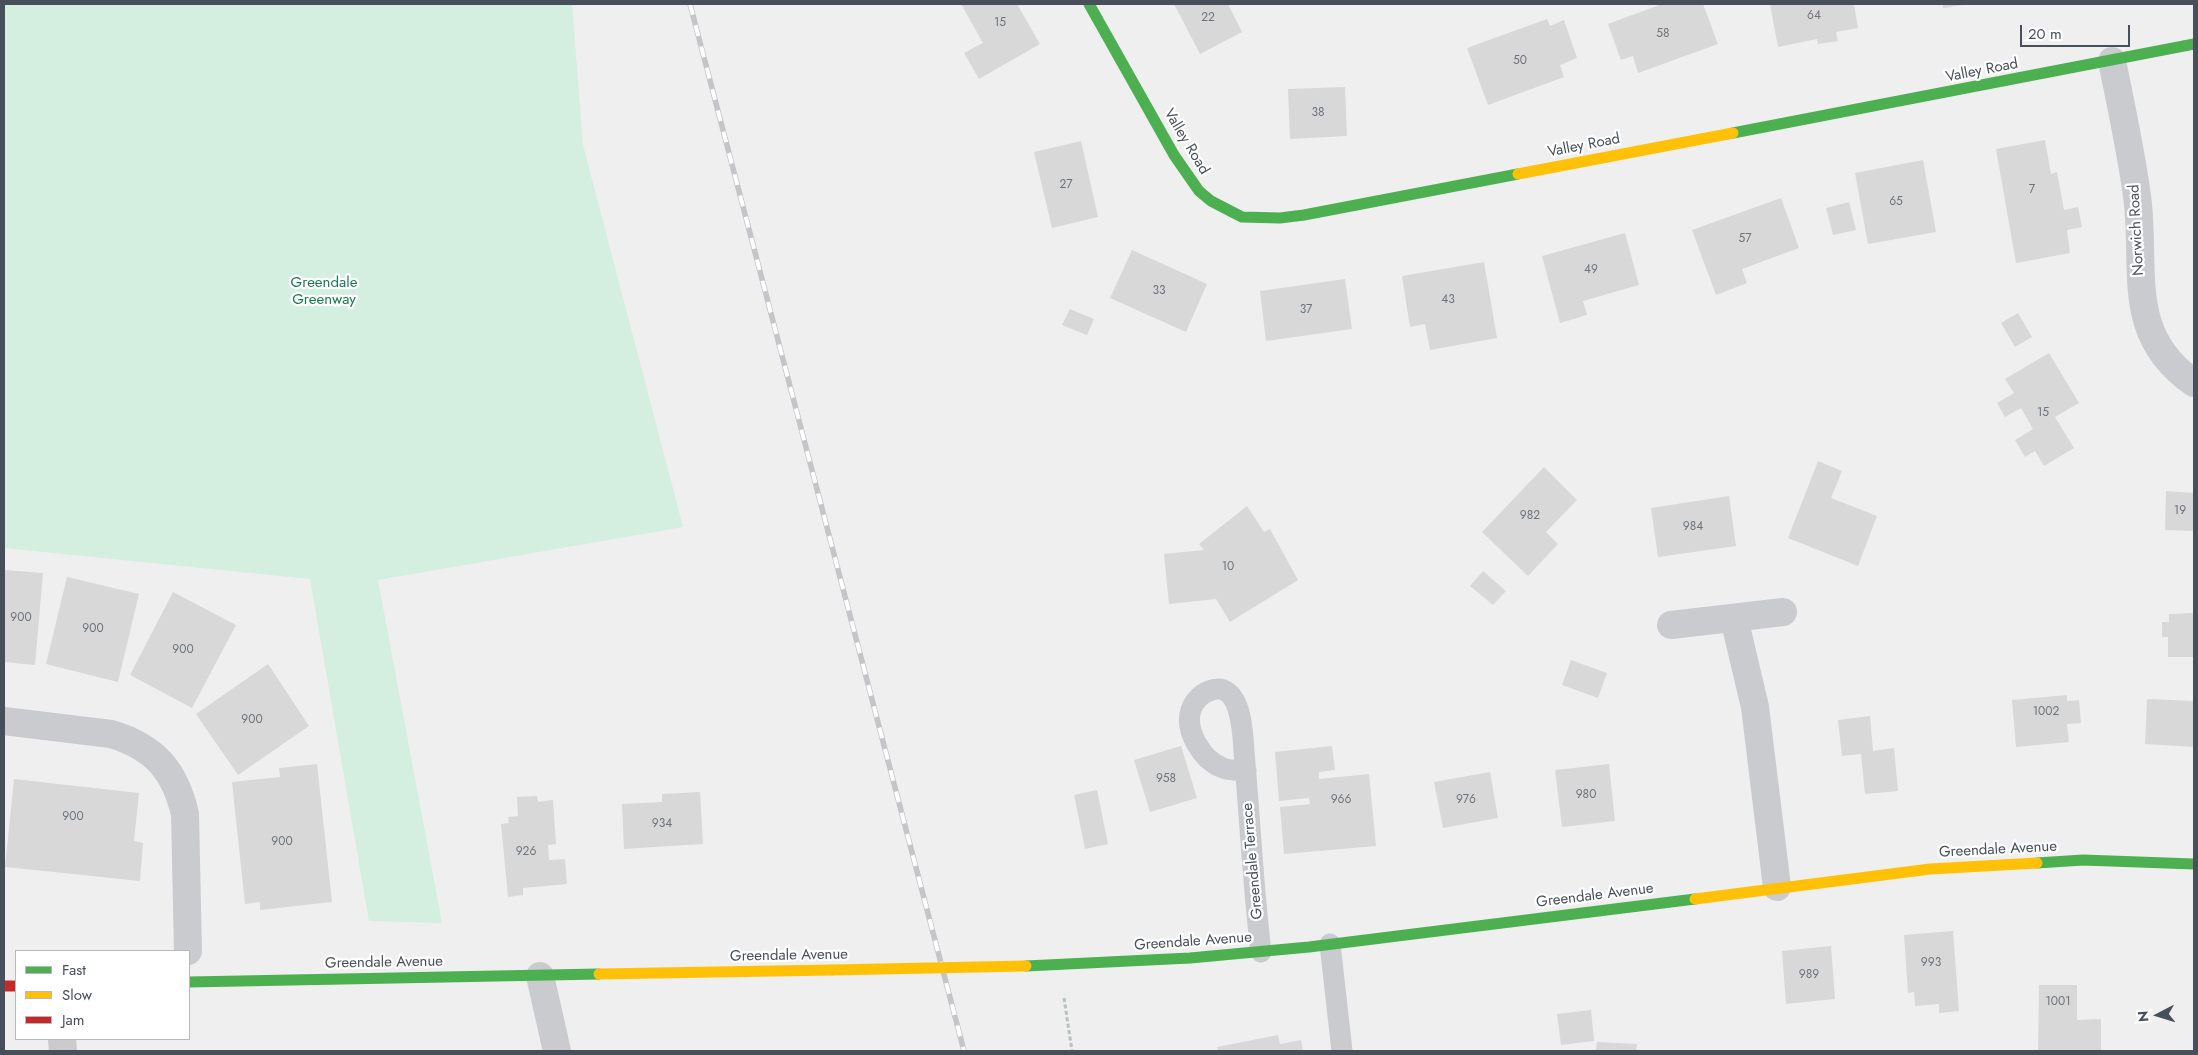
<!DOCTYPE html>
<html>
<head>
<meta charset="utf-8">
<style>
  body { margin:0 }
  #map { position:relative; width:2198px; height:1055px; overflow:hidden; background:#efefef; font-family:Jost,sans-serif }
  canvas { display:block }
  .frame { position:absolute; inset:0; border:5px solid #47505a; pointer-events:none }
  .legend { position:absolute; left:15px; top:950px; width:175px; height:90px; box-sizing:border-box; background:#fff; border:1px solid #b5b9bd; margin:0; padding:6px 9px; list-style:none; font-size:15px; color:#47505a }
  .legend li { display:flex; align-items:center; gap:10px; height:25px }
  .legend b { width:25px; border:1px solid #b5b9bd }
  .north { position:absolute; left:2133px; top:990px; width:50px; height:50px; -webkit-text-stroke:4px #fff; paint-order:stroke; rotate:265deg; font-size:14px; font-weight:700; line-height:20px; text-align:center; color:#47505a }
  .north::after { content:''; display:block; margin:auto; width:18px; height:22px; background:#47505a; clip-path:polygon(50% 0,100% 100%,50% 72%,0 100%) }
  .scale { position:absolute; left:2020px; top:25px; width:110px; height:22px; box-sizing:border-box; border:2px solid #47505a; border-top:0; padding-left:6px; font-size:15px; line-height:18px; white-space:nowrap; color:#47505a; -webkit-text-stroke:4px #fff; paint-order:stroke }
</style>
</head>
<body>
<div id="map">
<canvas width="2198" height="1055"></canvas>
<div class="frame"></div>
<ul class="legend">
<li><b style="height:6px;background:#4caf50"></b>Fast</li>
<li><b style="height:6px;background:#ffc107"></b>Slow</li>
<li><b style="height:6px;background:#c62828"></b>Jam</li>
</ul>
<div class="north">N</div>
<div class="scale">20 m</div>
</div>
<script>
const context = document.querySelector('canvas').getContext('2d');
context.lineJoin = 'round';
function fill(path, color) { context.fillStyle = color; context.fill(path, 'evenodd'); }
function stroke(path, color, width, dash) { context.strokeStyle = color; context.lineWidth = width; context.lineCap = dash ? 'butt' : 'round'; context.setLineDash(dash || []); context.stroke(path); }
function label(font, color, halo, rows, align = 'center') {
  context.font = font + ' Jost,sans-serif'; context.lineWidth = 4.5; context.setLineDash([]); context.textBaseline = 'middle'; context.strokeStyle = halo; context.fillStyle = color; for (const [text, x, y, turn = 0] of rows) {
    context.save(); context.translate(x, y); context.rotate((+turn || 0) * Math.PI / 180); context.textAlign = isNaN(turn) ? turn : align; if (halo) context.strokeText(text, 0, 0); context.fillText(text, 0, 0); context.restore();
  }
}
fill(new Path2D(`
  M4,4H572L583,145L683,527L378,580L442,923L369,921L310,579L4,548Z`), '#d4eedf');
fill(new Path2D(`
  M961,4H1017L1040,44L979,79L964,53L983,43Z
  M1174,4H1228L1242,32L1200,54Z
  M1662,4H1703L1718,44L1638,73L1633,56L1621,60L1608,24Z
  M1770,4H1854L1858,28L1836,32L1838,41L1818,44L1817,39L1778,47Z
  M1943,4H1963V5L1943,8Z
  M1547,19L1550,26L1564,20L1577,58L1560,65L1564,77L1488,105L1467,48Z
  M1345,87L1347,136L1290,139L1288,89Z
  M2045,140L2051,174L2057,172L2064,210L2078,207L2082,227L2067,230L2070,253L2016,263L1996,149Z
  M1081,141L1098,217L1052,228L1034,152Z
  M1923,160L1936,232L1868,244L1855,173Z
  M1781,198L1799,248L1742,269L1747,283L1716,295L1692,230Z
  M1849,202L1856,230L1833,235L1826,208Z
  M1625,233L1639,285L1583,301L1587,315L1560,323L1542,256Z
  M1132,250L1207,284L1186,332L1110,298Z
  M1484,262L1497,338L1430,350L1425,324L1410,327L1402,276Z
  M1345,279L1352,329L1266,341L1260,291Z
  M1070,309L1094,319L1087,335L1062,325Z
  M2018,313L2032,337L2015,347L2001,323Z
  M2049,353L2079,403L2055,417L2074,448L2044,466L2035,451L2025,457L2015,440L2033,429L2021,408L2005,417L1997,403L2014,393L2005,379Z
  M1818,461L1842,471L1831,498L1877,516L1858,566L1788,538Z
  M1544,467L1577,500L1546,532L1558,544L1528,576L1482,532Z
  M2166,491L2194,493V531L2165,530Z
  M1729,496L1736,546L1658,557L1651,508Z
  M1247,506L1264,532L1270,529L1298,580L1230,622L1216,599L1169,604L1164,554L1204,550L1199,544Z
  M4,570L43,573L35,665L4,662Z
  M1483,571L1506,591L1493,605L1470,586Z
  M67,577L139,594L118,682L46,664Z
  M173,592L236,625L192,708L130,675Z
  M2194,613V657H2168V637H2162V622H2169V614Z
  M1571,660L1607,673L1598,698L1562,685Z
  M268,664L309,726L238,775L196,714Z
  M2067,695V701L2079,700L2081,723L2067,724L2069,742L2016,747L2012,700Z
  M2147,699L2194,701V747L2145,744Z
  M1870,716L1873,751L1894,748L1898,791L1865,794L1861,754L1842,756L1838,720Z
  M1181,746L1197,798L1150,812L1134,760Z
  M1332,746L1335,770L1319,772V779L1369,774L1376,846L1284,854L1280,807L1310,804L1309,798L1279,801L1275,752Z
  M317,764L332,902L260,910V902L245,904L232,782L280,777L279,768Z
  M1609,764L1615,821L1562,827L1555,770Z
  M1490,772L1498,818L1443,828L1434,782Z
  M14,779L139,793L134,841L143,843L140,881L5,867Z
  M1097,790L1108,844L1085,849L1074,795Z
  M700,792L703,844L624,849L622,804L662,802V794Z
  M537,796L538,802L553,800L556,844L548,845L549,860L565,859L567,884L523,888V895L508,897L501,824L509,823L508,817L518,816L517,797Z
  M1953,931L1959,1011L1939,1013V1004L1915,1006L1914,992L1908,993L1904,935Z
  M1831,946L1835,999L1786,1004L1782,951Z
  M2039,985H2077V1020L2101,1019V1051H2038Z
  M1591,1010L1594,1041L1561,1045L1557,1014Z
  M1278,1035L1280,1044L1301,1040L1303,1051H1218L1217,1047Z
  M1597,1042L1637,1044L1636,1051H1596Z`), '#d8d8d9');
stroke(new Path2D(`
  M1064,998L1072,1051`), '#b7c2bf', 3, [4, 2.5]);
stroke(new Path2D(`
  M1246,771C1239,770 1231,771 1223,768C1203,761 1184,731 1191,710C1194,701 1201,694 1209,691C1241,678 1243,733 1244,752C1250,819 1253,886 1261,952
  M1330,944L1342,1051`), '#c9cbce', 21);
stroke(new Path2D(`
  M2112,61C2121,106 2131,151 2137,196C2147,268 2123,334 2194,383
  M1734,618L1755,707L1777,887
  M1671,625L1783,612
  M4,721L111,734C155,747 175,771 185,814L188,951
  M540,976L557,1051
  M62,1039L63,1051`), '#c9cbce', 28);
stroke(new Path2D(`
  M1089,4L1174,155L1199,191L1211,201L1242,217L1280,218L1304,215L1518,174
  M1733,133L2194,44
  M2037,863L2083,860L2194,864
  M1026,966L1190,958L1309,947L1695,899
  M189,982L599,974`), '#4caf50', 11);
stroke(new Path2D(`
  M1518,174L1733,133
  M1695,899L1930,869L2037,863
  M599,974L832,970`), '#ffc107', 11);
stroke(new Path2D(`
  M4,986H16`), '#c62828', 11);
const rail = new Path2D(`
  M690,4L964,1051`);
stroke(rail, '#c4c5c8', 5.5);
stroke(rail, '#fff', 4, [11]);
stroke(new Path2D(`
  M832,970L1026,966`), '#ffc107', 11);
label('12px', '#6c737a', null, [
  ["64",1814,16],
  ["22",1208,18],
  ["15",1000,23],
  ["58",1663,34],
  ["50",1520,61],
  ["38",1318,113],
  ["27",1066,185],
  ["7",2032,190],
  ["65",1896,202],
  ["57",1745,239],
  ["49",1591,270],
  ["33",1159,291],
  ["43",1448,300],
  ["37",1306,310],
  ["15",2043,413],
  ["19",2180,511],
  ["982",1530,516],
  ["984",1693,527],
  ["10",1228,567],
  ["900",21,618],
  ["900",93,629],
  ["900",183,650],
  ["1002",2046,712],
  ["900",252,720],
  ["958",1166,779],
  ["980",1586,795],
  ["966",1341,800],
  ["976",1466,800],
  ["900",73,817],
  ["934",662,824],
  ["900",282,842],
  ["926",526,852],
  ["993",1931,963],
  ["989",1809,975],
  ["1001",2058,1002]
]);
label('15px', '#47505a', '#fff', [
  ["Valley Road",1982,71,-11],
  ["Valley Road",1186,142,59],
  ["Valley Road",1584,146,-11],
  ["Norwich Road",2137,230,-93],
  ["Greendale Avenue",1998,850,-3],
  ["Greendale Terrace",1253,861,-95],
  ["Greendale Avenue",1595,896,-7],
  ["Greendale Avenue",1193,942,-4],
  ["Greendale Avenue",789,956,-1],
  ["Greendale Avenue",384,963,-1]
]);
label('15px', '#1a794f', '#fff', [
  ["Greendale",324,283],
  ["Greenway",324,300]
]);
</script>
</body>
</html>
